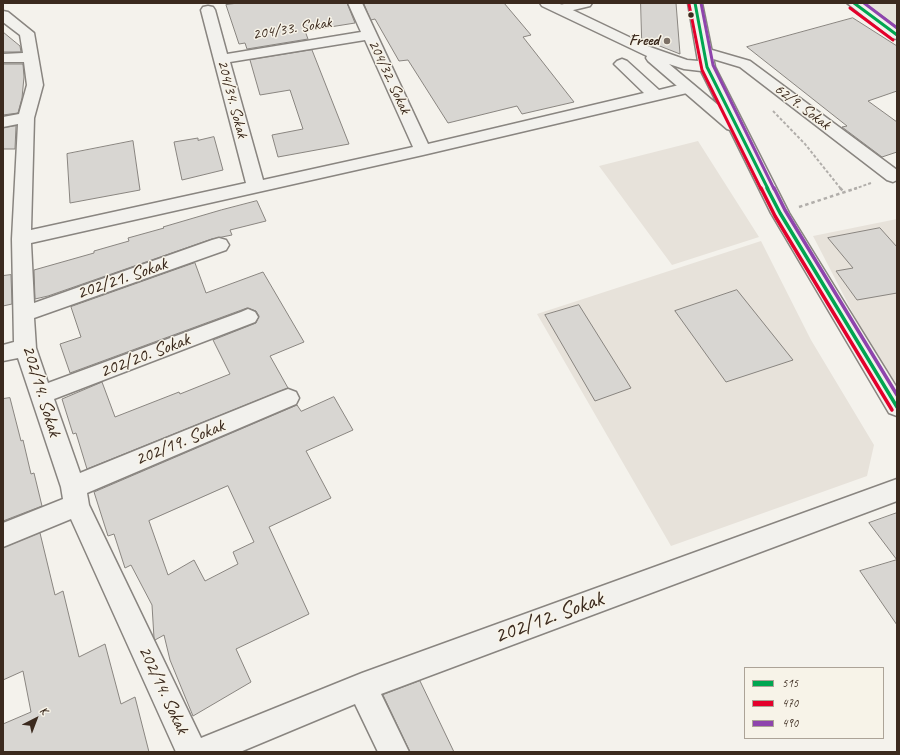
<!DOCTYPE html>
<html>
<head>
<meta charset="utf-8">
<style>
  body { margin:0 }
  #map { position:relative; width:900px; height:755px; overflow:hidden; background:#f4f2ec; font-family:Caveat,sans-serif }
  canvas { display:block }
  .frame { position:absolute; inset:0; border:4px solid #3b2a1e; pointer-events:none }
  .legend { position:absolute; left:744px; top:667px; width:140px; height:72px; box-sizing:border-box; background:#f7f3e8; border:1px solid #aca397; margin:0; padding:5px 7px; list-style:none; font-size:12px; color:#3b2a1e }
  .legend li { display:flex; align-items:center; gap:8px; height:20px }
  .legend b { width:20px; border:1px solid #aca397 }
  .north { position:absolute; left:16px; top:699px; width:40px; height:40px; -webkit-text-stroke:3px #f7f3e8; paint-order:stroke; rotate:42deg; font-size:11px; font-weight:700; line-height:16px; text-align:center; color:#3b2a1e }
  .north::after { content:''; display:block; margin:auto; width:14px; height:18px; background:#3b2a1e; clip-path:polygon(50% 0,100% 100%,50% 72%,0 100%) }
</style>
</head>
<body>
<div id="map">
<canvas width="900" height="755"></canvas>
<div class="frame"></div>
<ul class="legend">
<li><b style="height:5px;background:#00a651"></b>515</li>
<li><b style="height:5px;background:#e4002b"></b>470</li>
<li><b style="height:5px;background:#8e44ad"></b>490</li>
</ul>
<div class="north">K</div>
</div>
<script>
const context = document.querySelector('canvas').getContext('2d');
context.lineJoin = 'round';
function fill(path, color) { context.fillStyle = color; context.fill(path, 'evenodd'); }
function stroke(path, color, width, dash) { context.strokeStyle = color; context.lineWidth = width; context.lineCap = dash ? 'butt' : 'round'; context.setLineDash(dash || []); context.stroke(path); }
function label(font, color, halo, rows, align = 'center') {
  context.font = font + ' Caveat,sans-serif'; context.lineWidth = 3; context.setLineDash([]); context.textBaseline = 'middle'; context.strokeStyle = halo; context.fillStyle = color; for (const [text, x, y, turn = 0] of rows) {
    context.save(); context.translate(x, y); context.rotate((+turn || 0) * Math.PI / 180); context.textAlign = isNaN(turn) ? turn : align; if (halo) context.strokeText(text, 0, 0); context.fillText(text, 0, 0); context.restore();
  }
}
fill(new Path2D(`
  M698,141L759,237L672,265L599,166Z
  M897,219V384L872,350L813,236Z
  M761,241L811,340L874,445L867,476L671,546L537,314Z`), '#e7e2da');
fill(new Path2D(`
  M860,3H897V30Z`), '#e6e3da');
const building = new Path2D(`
  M238,3H347L355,23L305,31L308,39L247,49L245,43L239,44L226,5Z
  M364,3H504L531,35L523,37L574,102L522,114L517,106L448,123L408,60L399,61L375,19L371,20Z
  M641,3H676L680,54L642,39Z
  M853,18L897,46V91L868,101L897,122V152L882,157L842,127L847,126L747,47Z
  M3,32L20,46L21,52H3Z
  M312,50L349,144L278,157L272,135L303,129L290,90L260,95L250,60Z
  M3,64H23L24,77L22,98L18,113L3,115Z
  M16,126L15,149H3V128Z
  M214,137L223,170L182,180L174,142L198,138V140Z
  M133,141L140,190L70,203L67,154Z
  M257,201L266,221L230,230L232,235L212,239L48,296L35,299L34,270L94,253V251L129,241L128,238L164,228L163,227L221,210Z
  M880,228L897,247V293L857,300L836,271L853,268L828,238Z
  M195,263L206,293L263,272L304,342L270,356L288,388L87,469L76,433L73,434L62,399L102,382L115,417L179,392L180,394L230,374L213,340L256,323L259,316L256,311L247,308L70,373L60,344L81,337L71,307Z
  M11,275L12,304L3,306V276Z
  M737,290L793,360L726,382L675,311Z
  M579,305L631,388L595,401L545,315Z
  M334,397L353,430L306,451L331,498L269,527L309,614L236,649L251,682L193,716L170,660L164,635L155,640L154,638L152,605L131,565L125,568L114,534L108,536L94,492L297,405L301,411ZM228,486L254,542L233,552L238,564L205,581L194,560L168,575L149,521Z
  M10,398L21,441L23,440L31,474L34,473L42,506L3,521V399Z
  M897,513V560L869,523Z
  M40,533L55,595L63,591L79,657L105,644L121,704L135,697L149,752H3V724L31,712L23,671L3,680V548Z
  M897,560V625L860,571Z
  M420,681L454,752H410L383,695Z`);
fill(building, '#d8d6d2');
stroke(building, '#898580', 1);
const minor = new Path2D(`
  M348,3H362L428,144L644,93L614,64L617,61L622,59L627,61L659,90L687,83L693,85L695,88L693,91L687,93L423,155L31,243L34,303L212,240L219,238L226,240L229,245L226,250L34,318L36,348L48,383L241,312L248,309L255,312L258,317L255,322L54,399L80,473L280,392L288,389L296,392L299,398L296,404L87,493L89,505L201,738L362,673L897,479V501L381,694L409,752H378L355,704L240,752H176L71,519L3,547V523L63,499L61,487L18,358L3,361V345L14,342L12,239L18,124L3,127V117L19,114L27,85L24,62H3V54L23,53L20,35L3,22V11L8,12L34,33L43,85L34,118L31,230L246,183L201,10L203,7L208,6L213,7L215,10L227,54L361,32ZM365,40L413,147L263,180L230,62Z
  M568,3H592L590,6L561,13L556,12L554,9L556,6Z
  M705,48L750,61L897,170V180L893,182L887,180L740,67L700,55L698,52L700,49Z`);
const major = new Path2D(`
  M540,3H558L650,47L687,60L698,61L688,3H702L715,67L789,213L897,388V416L889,413L771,213L730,130L727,129L648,61L646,58L647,56L542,6ZM669,64L684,69L701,71L718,105Z
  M847,3H863L897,28V39L892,38Z`);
stroke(minor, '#898580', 3);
stroke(major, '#898580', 3);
stroke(new Path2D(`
  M773,111L805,144L841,189
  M854,189L871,183`), '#b1aeaa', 2, [3, 2]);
stroke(new Path2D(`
  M840,188L844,192
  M799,207L857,188`), '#b1aeaa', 2.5, [3.5, 3]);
fill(minor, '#f2f1ed');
fill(major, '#f2f1ed');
stroke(new Path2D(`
  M695,3L707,67L768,189
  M854,3L897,35`), '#00a651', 3);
stroke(new Path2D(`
  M767,188L780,213L897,407`), '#00a651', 3.5);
stroke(new Path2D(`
  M689,4L702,70L761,189
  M850,8L893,40`), '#e4002b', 3);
stroke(new Path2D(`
  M761,188L775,216L892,410`), '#e4002b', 3.5);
stroke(new Path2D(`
  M701,3L713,65L774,189
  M864,3L897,28`), '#8e44ad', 3);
stroke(new Path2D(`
  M774,188L785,210L897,395`), '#8e44ad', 3.5);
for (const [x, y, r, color] of [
  [691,15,3.5,"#3b2a1e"],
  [667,41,4,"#7c7066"]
]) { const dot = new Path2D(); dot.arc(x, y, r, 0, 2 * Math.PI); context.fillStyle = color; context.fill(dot); stroke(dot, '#f7f3e8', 1.5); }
label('16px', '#3b2a1e', '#f7f3e8', [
  ["204/33. Sokak",292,29,-9],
  ["204/32. Sokak",389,77,65],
  ["204/34. Sokak",232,99,75],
  ["62/9. Sokak",802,107,37]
]);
label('bold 16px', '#3b2a1e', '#f7f3e8', [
  ["Freed",659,41]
], 'right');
label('19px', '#3b2a1e', '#f7f3e8', [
  ["202/21. Sokak",122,279,-19],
  ["202/20. Sokak",145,356,-21],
  ["202/14. Sokak",41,391,73],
  ["202/19. Sokak",180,443,-22],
  ["202/14. Sokak",163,690,65]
]);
label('23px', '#3b2a1e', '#f7f3e8', [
  ["202/12. Sokak",549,618,-20]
]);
</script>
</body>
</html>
